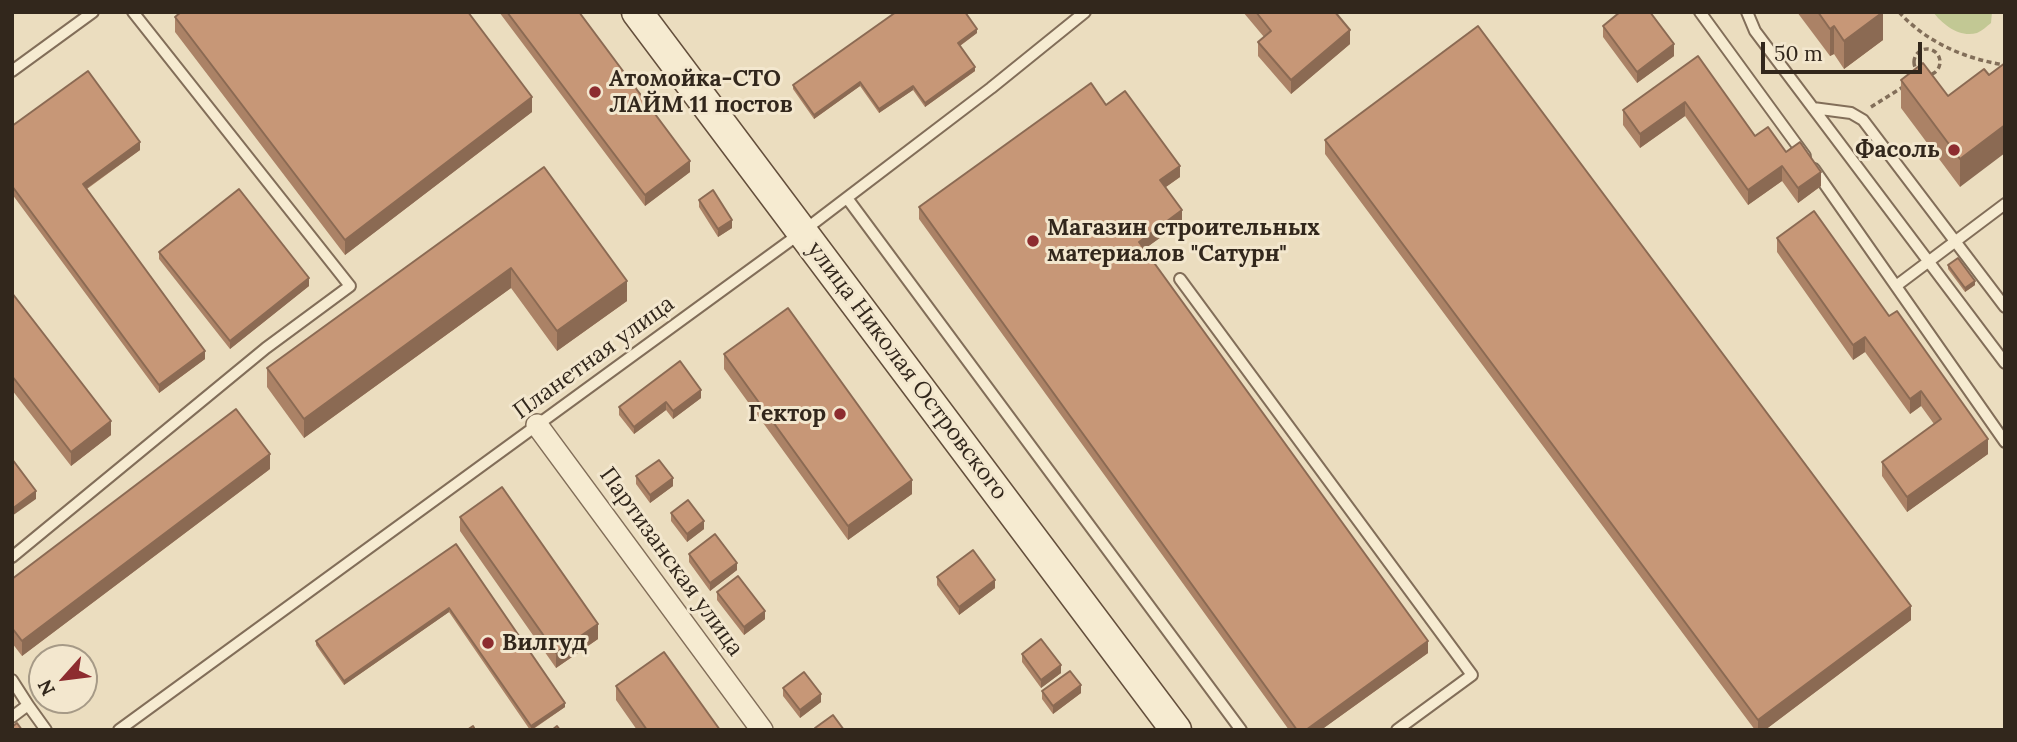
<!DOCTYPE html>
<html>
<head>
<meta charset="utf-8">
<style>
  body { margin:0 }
  #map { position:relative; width:2017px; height:742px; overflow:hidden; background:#ebddbf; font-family:Lora,serif }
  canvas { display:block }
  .frame { position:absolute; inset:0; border:14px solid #32271c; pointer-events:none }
  .north { position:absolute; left:28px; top:644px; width:70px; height:70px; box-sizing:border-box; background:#f3e7ce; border:2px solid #a69a87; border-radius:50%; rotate:242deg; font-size:19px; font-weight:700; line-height:28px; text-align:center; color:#32271c }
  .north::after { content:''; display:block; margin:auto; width:24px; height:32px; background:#8d2c2f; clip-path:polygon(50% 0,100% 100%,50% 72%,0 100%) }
  .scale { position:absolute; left:1761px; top:42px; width:161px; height:32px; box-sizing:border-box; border:4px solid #32271c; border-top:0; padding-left:9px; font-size:21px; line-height:24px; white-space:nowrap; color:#32271c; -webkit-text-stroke:5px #f3e7ce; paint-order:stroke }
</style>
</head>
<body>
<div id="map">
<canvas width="2017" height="742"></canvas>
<div class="frame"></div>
<div class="north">N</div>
<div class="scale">50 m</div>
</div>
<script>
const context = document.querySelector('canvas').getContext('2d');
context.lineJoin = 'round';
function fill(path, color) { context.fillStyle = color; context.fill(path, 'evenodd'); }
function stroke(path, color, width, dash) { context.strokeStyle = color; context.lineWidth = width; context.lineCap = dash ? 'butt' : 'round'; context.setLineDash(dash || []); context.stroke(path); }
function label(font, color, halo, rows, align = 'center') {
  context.font = font + ' Lora,serif'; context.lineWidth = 6; context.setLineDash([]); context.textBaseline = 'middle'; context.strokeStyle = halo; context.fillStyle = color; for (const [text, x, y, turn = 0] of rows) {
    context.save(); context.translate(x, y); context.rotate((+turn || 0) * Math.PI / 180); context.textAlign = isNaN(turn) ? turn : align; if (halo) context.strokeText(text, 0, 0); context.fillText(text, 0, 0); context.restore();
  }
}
fill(new Path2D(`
  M1933,12H1992L1991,23C1987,26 1982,31 1977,33C1960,38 1943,25 1933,12Z`), '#c2c894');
const lane = new Path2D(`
  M1700,12L1805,156
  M1747,12L1755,31L2005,363
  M12,71L93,12
  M1813,108L1851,113L1863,120L2005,307
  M1814,169L2005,442
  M847,198L1241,730
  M1180,279L1472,675L1397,730
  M1896,286L2005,204
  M12,557L266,348L350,286L133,12
  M12,680L28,705L12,717
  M28,705L46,730
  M119,730L802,232L991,88L1085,12`);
const street = new Path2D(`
  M537,425L762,730`);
const secondary = new Path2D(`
  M637,12L1176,730`);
stroke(lane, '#826e59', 14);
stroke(street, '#826e59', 24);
stroke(secondary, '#644f3c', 33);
stroke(new Path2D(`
  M1899,12C1926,42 1965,59 2005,65
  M1914 62a13 13 0 1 1 26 0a13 13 0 1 1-26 0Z
  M1871,107L1903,87`), '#826e59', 3.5, [5, 3.5]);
stroke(lane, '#f6ebd1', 10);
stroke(street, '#f6ebd1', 21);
stroke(secondary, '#f6ebd1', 30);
fill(new Path2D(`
  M499,12H579L690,172L645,206Z
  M1243,12H1335L1350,44L1291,94L1258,56V42L1264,37Z
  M1797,12H1883V40L1844,69L1834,54L1830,56Z
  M175,17L532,112L345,255L175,32Z
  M1603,26L1674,56L1637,83L1603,37Z
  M977,33L960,46L975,71L925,107L913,90L879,113L860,86L814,119L793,89V85Z
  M1698,56L1755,136L1786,152L1821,186L1798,203L1782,181L1748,205L1685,116L1640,148L1623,125V110Z
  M1984,69L1960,187L1901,108V80L1948,96Z
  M1106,105L1180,177L1166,187L1182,222L1144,249L1428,653L1321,730H1289L919,219V207Z
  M12,126L140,150L87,189L205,359L159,393L12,194Z
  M1325,140L1911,620L1765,730H1755L1325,154Z
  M544,167L627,301L557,351L511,288L304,438L267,387V368Z
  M699,200L732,228L718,237L699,207Z
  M1777,238L1988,454L1907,512L1882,476V462L1934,424L1921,406L1910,414L1865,352L1853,360L1777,252Z
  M159,252L309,286L230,349L159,259Z
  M1948,265L1975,285L1965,292L1948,269Z
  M12,293L111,435L71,466L12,390Z
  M724,354L912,494L848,540L724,369Z
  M701,398L673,419L666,410L634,434L619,415V407Z
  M270,469L22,656L12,643V579Z
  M636,476L673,486L650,503L636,484Z
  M671,513L704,529L687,542L671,521Z
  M460,517L598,639L556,668L460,531Z
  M456,544L565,707L532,730H530L449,612L344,685L316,645V641Z
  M689,554L737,570L710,591L689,562Z
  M937,577L995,588L959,615L937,585Z
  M717,592L765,619L744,635L717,600Z
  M1022,654L1061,673L1041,688L1022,662Z
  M616,686L720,730H637L616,700Z
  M783,688L821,702L800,718L783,696Z
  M1042,691L1081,693L1053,714L1042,699Z`), '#ab8266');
fill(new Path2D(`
  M1883,12V40L1844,69V41Z
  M1834,26V54L1830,56V29Z
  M977,29V33L958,47V43Z
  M1350,30V44L1291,94V80Z
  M1674,44V56L1637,83V72Z
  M975,67V71L925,107V103Z
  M860,82V86L814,119V115Z
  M913,86V90L879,113V109Z
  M532,97V112L345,255V240Z
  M1685,102V116L1640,148V134Z
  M2005,125V153L1960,187V159Z
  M140,142V150L83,191V184Z
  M690,161V172L645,206V195Z
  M1180,166V177L1160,191V180Z
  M1782,166V181L1748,205V190Z
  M1821,172V186L1798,203V188Z
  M1182,210V222L1139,253V242Z
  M732,220V228L718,237V229Z
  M511,268V288L304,438V419Z
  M309,278V286L230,349V341Z
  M627,281V301L557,351V331Z
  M1975,281V285L1965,292V288Z
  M1865,337V352L1853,360V345Z
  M205,351V359L159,393V385Z
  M701,390V398L673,419V411Z
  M1921,391V406L1910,414V399Z
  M666,402V410L634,434V427Z
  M111,421V435L71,466V452Z
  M1988,439V454L1907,512V497Z
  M270,454V469L22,656V641Z
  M673,478V486L650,503V495Z
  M912,480V494L848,540V526Z
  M36,491V499L12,516V509Z
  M704,521V529L687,542V534Z
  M737,563V570L710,591V583Z
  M995,580V588L959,615V607Z
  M1911,606V620L1765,730H1758V720Z
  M449,608V612L344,685V681Z
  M765,611V619L744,635V627Z
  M598,624V639L556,668V653Z
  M1428,641V653L1321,730H1306Z
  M1061,665V673L1041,688V680Z
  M1081,685V693L1053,714V706Z
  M821,694V702L800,718V710Z
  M565,703V707L531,730V726Z`), '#8b6a53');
const building = new Path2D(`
  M181,12H468L532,97L345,240L175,17Z
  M507,12H579L690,161L645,195Z
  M896,12H965L977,29L958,43L975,67L925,103L913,86L879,109L860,82L814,115L793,85Z
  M1256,12H1335L1350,30L1291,80L1258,42L1271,31Z
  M1620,12H1650L1674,44L1637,72L1603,26Z
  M1818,12H1883L1844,41L1834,26L1830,29Z
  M1478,26L1911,606L1758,720L1325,140Z
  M1698,56L1755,136L1768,127L1786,152L1800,142L1821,172L1798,188L1782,166L1748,190L1685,102L1640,134L1623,110Z
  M1923,63L1948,96L1984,69L1989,75L2005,63V125L1960,159L1901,80Z
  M88,71L140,142L83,184L205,351L159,385L12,186V126Z
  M1091,83L1106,105L1125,91L1180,166L1160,180L1182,210L1139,242L1428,641L1306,730H1297L919,207Z
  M544,167L627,281L557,331L511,268L304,419L267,368Z
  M239,189L309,278L230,341L159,252Z
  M713,190L732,220L718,229L699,200Z
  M1814,211L1889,316L1897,311L1988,439L1907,497L1882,462L1941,419L1921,391L1910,399L1865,337L1853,345L1777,238Z
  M1958,258L1975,281L1965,288L1948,265Z
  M12,293L111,421L71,452L12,376Z
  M788,308L912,480L848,526L724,354Z
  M680,361L701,390L673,411L666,402L634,427L619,407Z
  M236,409L270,454L22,641L12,628V579Z
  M12,459L36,491L12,509Z
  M659,460L673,478L650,495L636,476Z
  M502,487L598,624L556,653L460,517Z
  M688,500L704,521L687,534L671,513Z
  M715,534L737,563L710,583L689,554Z
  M456,544L565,703L531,726L449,608L344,681L316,641Z
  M973,550L995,580L959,607L937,577Z
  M738,576L765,611L744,627L717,592Z
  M1041,639L1061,665L1041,680L1022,654Z
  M664,652L720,730H647L616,686Z
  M1070,671L1081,685L1053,706L1042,691Z
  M804,672L821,694L800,710L783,688Z
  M833,715L844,730H816L815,728Z
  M17,723L22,730H12V727Z
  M473,726L475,730H467Z
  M557,726L560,730H552Z`);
fill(building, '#c79777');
stroke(building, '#8b6a53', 2);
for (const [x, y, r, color] of [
  [595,92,7,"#8d2c2f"],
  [1954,150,7,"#8d2c2f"],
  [1033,241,7,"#8d2c2f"],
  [840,414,7,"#8d2c2f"],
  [488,643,7,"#8d2c2f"]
]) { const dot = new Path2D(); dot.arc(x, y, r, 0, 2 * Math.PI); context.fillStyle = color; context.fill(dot); stroke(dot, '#f3e7ce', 2.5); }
label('bold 23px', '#32271c', '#f3e7ce', [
  ["Атомойка-СТО",609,79],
  ["ЛАЙМ 11 постов",609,105],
  ["Фасоль",1940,150,"right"],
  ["Магазин строительных",1047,228],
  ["материалов \"Сатурн\"",1047,254],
  ["Гектор",826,414,"right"],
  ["Вилгуд",502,643]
], 'left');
label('23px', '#32271c', '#f3e7ce', [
  ["Планетная улица",594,358,-36],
  ["улица Николая Островского",907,371,53],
  ["Партизанская улица",671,562,54]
]);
</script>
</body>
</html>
